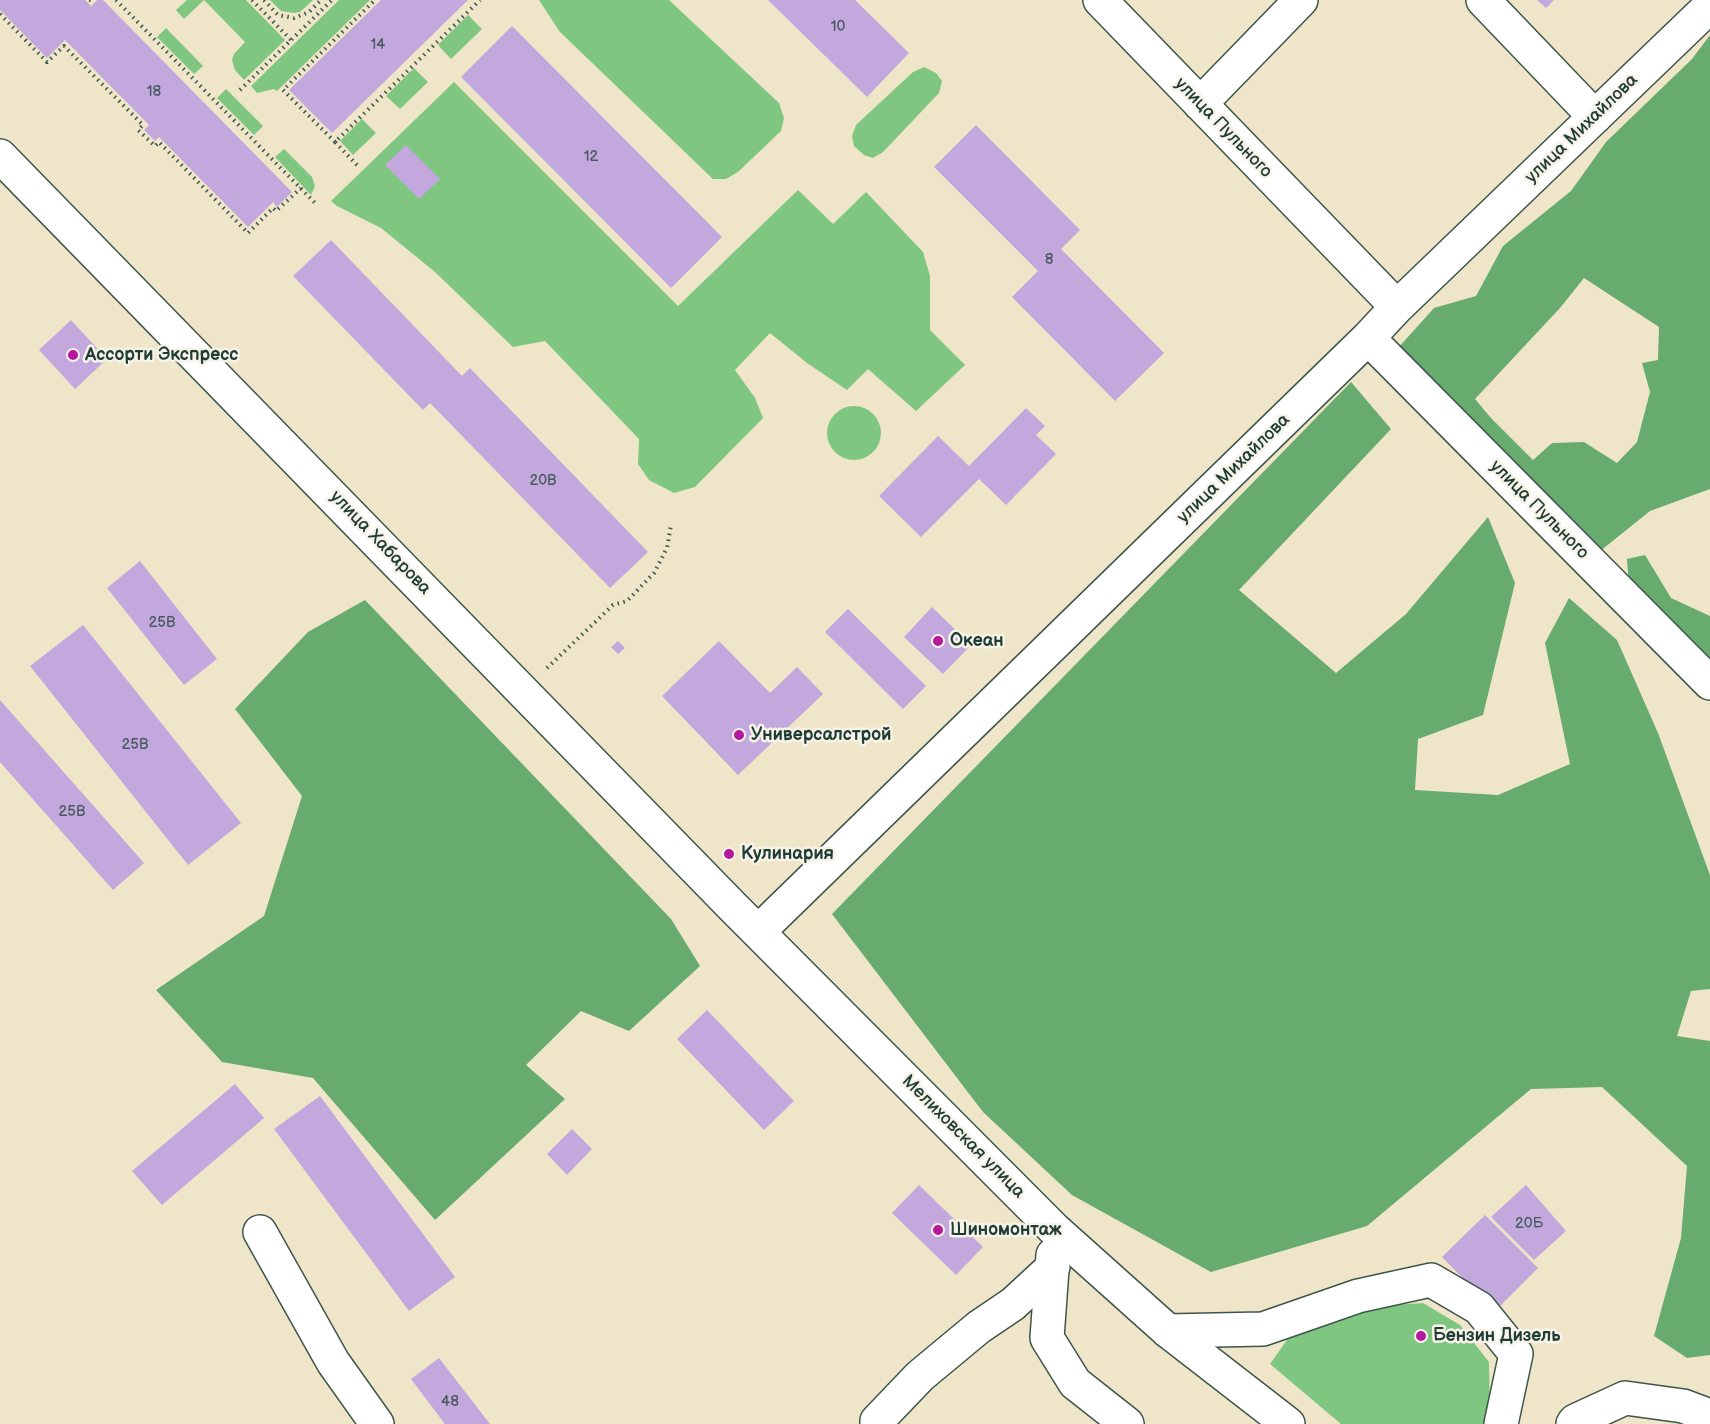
<!DOCTYPE html>
<html>
<head>
<meta charset="utf-8">
<style>
  body { margin:0 }
  canvas { display:block; background:#efe5c9 }
</style>
</head>
<body>
<canvas width="1710" height="1424"></canvas>
<script>
const ctx = document.querySelector('canvas').getContext('2d');
ctx.lineJoin = 'round';
function fill(path, color) { ctx.fillStyle = color; ctx.fill(path, 'evenodd'); }
const toPath = rows => new Path2D(rows.map(r => 'M' + r).join(''));
function strokePath(path, color, width, dash) { ctx.strokeStyle = color; ctx.lineWidth = width; ctx.lineCap = dash ? 'butt' : 'round'; ctx.setLineDash(dash || []); ctx.stroke(path); }
function label(font, color, halo, rows, align = 'center') {
  ctx.font = font + ' "Balsamiq Sans",sans-serif'; ctx.lineWidth = 5; ctx.setLineDash([]); ctx.textBaseline = 'middle'; ctx.strokeStyle = halo; ctx.fillStyle = color; for (const [text, x, y, turn = 0] of rows) {
    ctx.save(); ctx.translate(x, y); ctx.rotate((+turn || 0) * Math.PI / 180); ctx.textAlign = isNaN(turn) ? turn : align; if (halo) ctx.strokeText(text, 0, 0); ctx.fillText(text, 0, 0); ctx.restore();
  }
}
const green = toPath([
  [187,0,246,0,285,40,244,80,235,70,232,60,234,54,245,42,204,0,184,19,176,10],
  [270,0,313,0,300,12,294,13,281,11],
  [339,0,370,0,277,91,274,89,257,93,251,86],
  [539,0,669,0,779,103,784,118,781,131,738,172,726,179,713,179,560,32],
  [468,15,482,29,451,59,438,45],
  [166,28,203,66,194,74,157,37],
  [924,67,936,73,942,81,939,93,883,152,873,158,864,155,854,146,852,136,856,125,913,72],
  [414,68,428,82,400,109,386,96],
  [454,82,678,306,798,190,833,224,866,192,923,252,930,276,930,330,965,365,916,411,868,369,847,390,807,363,770,333,735,370,755,398,763,418,695,487,674,493,649,480,638,464,639,439,545,341,513,347,435,272,381,228,337,206,331,201],
  [226,89,263,126,254,135,217,98],
  [362,119,376,133,353,155,340,141],
  [284,149,312,177,315,186,311,195,275,157],
  '827 433a27 27 0 1 1 54 0a27 27 0 1 1-54 0Z',
  [1423,1303,1460,1325,1489,1362,1490,1412,1487,1424,1341,1424,1270,1364,1289,1337,1380,1306]
]);
const forest = toPath([
  [1710,35,1710,489,1650,511,1599,552,1398,348,1434,308,1476,296,1503,246,1571,191,1606,142,1692,59],
  [1584,278,1659,327,1658,360,1642,363,1650,392,1637,442,1617,463,1584,442,1552,443,1533,460,1491,418,1475,399,1560,308],
  [1351,382,1391,429,1239,590,1336,673,1406,614,1488,517,1515,583,1483,715,1418,739,1415,790,1498,795,1570,764,1545,643,1569,598,1617,640,1658,733,1710,875,1710,989,1691,991,1677,1036,1710,1041,1710,1355,1687,1358,1654,1336,1681,1238,1687,1166,1602,1087,1531,1089,1367,1226,1211,1272,1072,1195,983,1112,832,914],
  [1645,555,1671,598,1710,616,1710,668,1629,585,1627,559],
  [365,600,671,919,700,966,629,1031,581,1011,526,1065,565,1099,435,1220,313,1078,222,1062,156,990,264,916,302,796,235,709,308,632]
]);
const building = toPath([
  [0,0,85,0,91,6,97,0,103,0,292,192,277,207,273,202,248,227,159,137,155,141,144,130,149,125,65,40,47,58,0,10],
  [381,0,468,0,332,133,289,90],
  [768,0,855,0,909,53,867,97],
  [1537,0,1554,0,1546,8],
  [512,26,722,237,671,288,461,77],
  [976,125,1080,230,1061,249,1164,353,1115,401,1012,297,1038,271,934,167],
  [406,145,440,179,419,199,385,165],
  [331,240,462,376,470,368,648,552,610,588,430,403,423,410,293,276],
  [71,320,107,359,75,389,39,350],
  [1026,408,1045,426,1036,435,1056,454,1006,505,979,479,921,537,879,496,938,436,969,466],
  [140,561,217,659,184,685,107,588],
  [932,607,971,645,943,674,904,637],
  [848,609,926,686,903,709,825,632],
  [83,625,241,823,188,865,30,666],
  [618,641,625,648,618,654,611,647],
  [719,641,770,693,797,667,823,694,738,775,662,696],
  [0,700,144,863,113,890,0,762],
  [707,1010,794,1101,764,1130,677,1039],
  [235,1084,264,1118,162,1205,132,1171],
  [320,1096,455,1277,409,1311,274,1129],
  [572,1129,592,1149,567,1175,547,1154],
  [919,1185,983,1247,956,1275,892,1213],
  [1526,1185,1566,1231,1534,1260,1491,1217],
  [1485,1215,1538,1268,1495,1311,1442,1257],
  [439,1358,490,1424,445,1424,411,1379]
]);
const path = toPath([
  [89,0,91,0],
  [116,0,317,205],
  [252,0,291,40],
  [264,0,278,15,294,18,309,12,321,0],
  [0,14,47,62,64,46,143,125,138,130,155,146,159,142,248,233,273,208,276,211,301,188],
  [240,90,332,0],
  [335,142,283,90,375,0],
  [357,165,335,142,480,0],
  [547,668,613,605,627,601,654,573,667,548,671,525]
]);
const minor = toPath([
  [1100,0,1397,307],
  [1483,0,1595,117],
  [1200,104,1301,0],
  [1368,338,1710,683],
  [759,931,1368,338,1397,307,1710,6],
  [260,1232,333,1362,377,1424],
  [1053,1255,1047,1338,1075,1383,1127,1424],
  [1168,1331,1263,1329,1358,1296,1431,1280,1479,1308,1516,1354,1501,1424],
  [877,1424,877,1421,920,1376,979,1327,1013,1304,1053,1267],
  [1573,1424,1575,1421,1625,1398,1683,1406,1710,1416]
]);
const major = toPath([
  [0,156,733,907,1054,1229,1168,1331,1288,1424]
]);
const markers = [
  [73,355,6,"#b5179e"],
  [938,641,6,"#b5179e"],
  [739,735,6,"#b5179e"],
  [729,854,6,"#b5179e"],
  [938,1230,6,"#b5179e"],
  [1421,1336,6,"#b5179e"]
];
const numberNames = [
  ["10",838,27],
  ["14",378,45],
  ["18",154,92],
  ["12",591,157],
  ["8",1049,260],
  ["20В",543,481],
  ["25В",162,623],
  ["25В",135,745],
  ["25В",72,812],
  ["20Б",1529,1224],
  ["48",450,1402]
];
const streetNames = [
  ["улица Пульного",1223,128,46],
  ["улица Михайлова",1582,129,-44],
  ["улица Михайлова",1234,469,-44],
  ["улица Пульного",1539,510,45],
  ["улица Хабарова",380,543,46],
  ["Мелиховская улица",963,1137,45]
];
const poiNames = [
  ["Ассорти Экспресс",85,355],
  ["Океан",950,641],
  ["Универсалстрой",751,735],
  ["Кулинария",741,854],
  ["Шиномонтаж",950,1230],
  ["Бензин Дизель",1433,1336]
];
fill(green, '#7fc681');
fill(forest, '#67ab6f');
fill(building, '#c3a8de');
strokePath(minor, '#3e564a', 36);
strokePath(major, '#3e564a', 36);
strokePath(path, '#3e564a', 4, [1.5, 4.5]);
strokePath(minor, '#fff', 33);
strokePath(major, '#fff', 33);
for (const [x, y, r, color] of markers) { const dot = new Path2D(); dot.arc(x, y, r, 0, 2 * Math.PI); ctx.fillStyle = color; ctx.fill(dot); strokePath(dot, '#f7f3e8', 2); }
label('15px', '#48585e', null, numberNames);
label('18px', '#1f3d34', '#f7f3e8', streetNames);
label('bold 18px', '#1f3d34', '#f7f3e8', poiNames, 'left');
</script>
</body>
</html>
